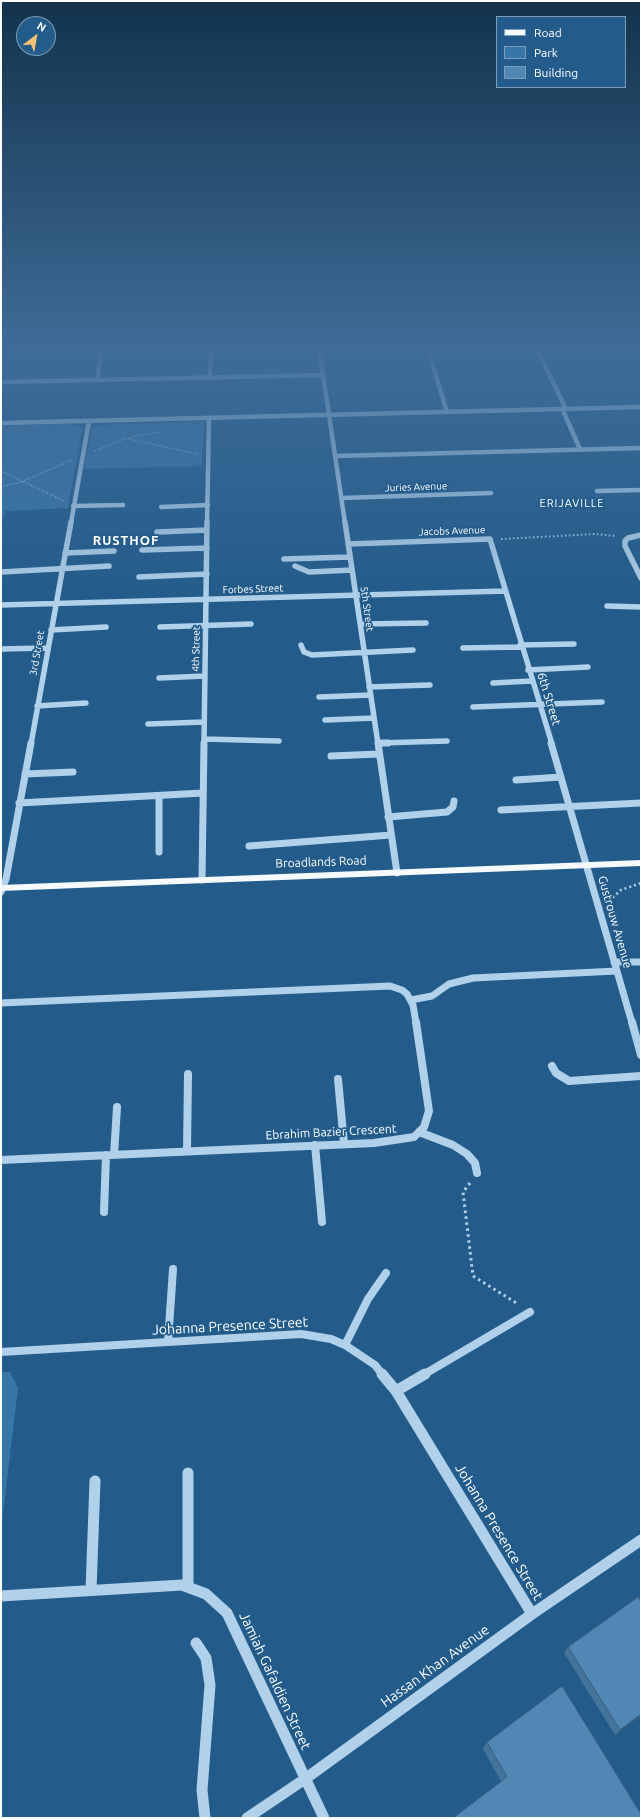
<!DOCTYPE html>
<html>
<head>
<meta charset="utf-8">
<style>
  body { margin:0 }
  #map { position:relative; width:642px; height:1819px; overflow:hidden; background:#235c8b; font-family:Ubuntu,sans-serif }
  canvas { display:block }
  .frame { position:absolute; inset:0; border:2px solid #fff; pointer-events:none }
  .legend { position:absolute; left:496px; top:16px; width:130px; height:72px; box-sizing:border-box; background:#235c8b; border:1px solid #7b9db9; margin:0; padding:5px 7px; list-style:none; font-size:12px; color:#fff }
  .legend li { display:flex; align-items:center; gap:8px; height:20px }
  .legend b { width:20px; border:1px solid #7b9db9 }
  .north { position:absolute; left:16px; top:16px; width:40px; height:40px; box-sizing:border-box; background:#235c8b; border:1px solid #7b9db9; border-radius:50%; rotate:31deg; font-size:11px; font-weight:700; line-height:16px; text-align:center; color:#fff }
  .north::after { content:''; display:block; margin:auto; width:14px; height:18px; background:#f5c174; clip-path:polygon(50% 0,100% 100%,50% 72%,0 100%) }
</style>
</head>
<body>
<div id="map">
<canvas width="642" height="1819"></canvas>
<div class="frame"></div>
<ul class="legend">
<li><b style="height:5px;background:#f5fafe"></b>Road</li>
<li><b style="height:11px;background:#3776a8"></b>Park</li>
<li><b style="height:11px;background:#5087b4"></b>Building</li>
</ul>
<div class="north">N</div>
</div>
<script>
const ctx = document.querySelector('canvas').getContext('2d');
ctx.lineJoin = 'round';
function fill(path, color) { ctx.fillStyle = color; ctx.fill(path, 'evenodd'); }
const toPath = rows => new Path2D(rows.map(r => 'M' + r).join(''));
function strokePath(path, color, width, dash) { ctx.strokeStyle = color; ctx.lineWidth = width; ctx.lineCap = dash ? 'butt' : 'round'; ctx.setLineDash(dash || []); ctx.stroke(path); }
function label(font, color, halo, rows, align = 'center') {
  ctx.font = font + ' Ubuntu,sans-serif'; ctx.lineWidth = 3.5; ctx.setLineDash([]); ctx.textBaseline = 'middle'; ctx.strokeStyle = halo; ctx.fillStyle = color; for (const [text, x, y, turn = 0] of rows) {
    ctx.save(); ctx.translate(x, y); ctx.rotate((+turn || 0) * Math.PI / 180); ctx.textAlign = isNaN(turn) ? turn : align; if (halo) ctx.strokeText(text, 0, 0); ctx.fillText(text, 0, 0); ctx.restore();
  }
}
const green = toPath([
  [198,421,204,423,202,466,84,469,92,428,98,425],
  [70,424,78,425,82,429,68,508,5,511,1,525,1,426],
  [1,1372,10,1372,18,1388,1,1531]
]);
const pathFar3 = toPath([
  [129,439,198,454],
  [95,451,126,438,159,432],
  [1,471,64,501],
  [1,487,21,482,72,460]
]);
const pathFar2 = toPath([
  [501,539,595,534,616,536]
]);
const pathFar1 = toPath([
  [609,901,621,890,641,883]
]);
const path = toPath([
  [470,1183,463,1192,473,1276,518,1304]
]);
const minorFar4 = toPath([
  [319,347,345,523],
  [427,347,447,412],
  [536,347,564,405,564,413,580,449],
  [210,377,211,347],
  [97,380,102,347],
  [1,382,322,375],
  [1,423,641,407],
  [335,456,641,448],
  [597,491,641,490],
  [342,498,491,493],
  [73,506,123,505],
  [161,507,208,505],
  [71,523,89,421],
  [207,523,209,418]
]);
const minorFar3 = toPath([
  [345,522,378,744],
  [157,532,207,530],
  [641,535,628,538,625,541,625,546,641,578],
  [348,544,490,539,552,744],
  [142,550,207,548],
  [65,553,114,551],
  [284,559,350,557],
  [295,566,309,572,352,570],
  [1,572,109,566],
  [139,577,207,574],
  [1,605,505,591],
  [607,606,641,607],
  [361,624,426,623],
  [160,627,251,624],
  [51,630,106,627],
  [301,645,304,652,312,655,413,650],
  [520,645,574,644],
  [463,648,521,647],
  [1,649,47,648],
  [528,670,588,667],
  [159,678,205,676],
  [493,683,531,681],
  [369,687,430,685],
  [319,697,371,695],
  [37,706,86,703],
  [473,707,602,702],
  [325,720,374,718],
  [148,724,204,722],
  [204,739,279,741],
  [378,743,447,741],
  [31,744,71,522],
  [204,744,207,522]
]);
const minorFar2 = toPath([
  [378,743,397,873],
  [378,743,388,743],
  [551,743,632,1023],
  [331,756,379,754],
  [25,774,73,772],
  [516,780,561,777],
  [159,796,159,852],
  [19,803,203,793],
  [501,810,641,803],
  [388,817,447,812,453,807,454,801],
  [249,846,391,835],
  [202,880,204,743],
  [1,892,6,879,31,743],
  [614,962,641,962],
  [411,1000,432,996,449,984,473,978,617,971],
  [1,1003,390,986,402,990,407,994,413,1005,416,1023]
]);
const minorFar1 = toPath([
  [632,1022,641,1055],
  [552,1066,556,1073,569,1081,641,1076],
  [338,1079,344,1144],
  [419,1132,453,1145,467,1154,475,1163,477,1173],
  [315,1145,322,1222],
  [187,1151,188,1074],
  [114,1155,117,1107],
  [1,1160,374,1143,414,1137,424,1127,429,1111,416,1022],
  [104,1212,106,1155],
  [168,1342,173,1269],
  [345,1345,368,1299,386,1273],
  [1,1352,301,1334,331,1339,345,1345,375,1365,383,1375],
  [423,1375,530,1312]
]);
const minor = toPath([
  [382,1374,396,1391,532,1614],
  [396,1391,425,1374],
  [188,1473,188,1586],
  [91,1590,95,1481],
  [1,1596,182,1585,206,1594,227,1613,324,1818],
  [196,1643,206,1658,210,1685,202,1790,205,1818],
  [247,1818,305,1779,532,1614,641,1540]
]);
const major = toPath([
  [641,860,641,866,1,891,1,885,641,860]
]);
const wall = toPath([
  [568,1647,641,1716,615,1735,564,1653],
  [487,1742,641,1814,501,1781,483,1749]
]);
const shadedWall = toPath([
  [641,1714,641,1716,615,1735,620,1730]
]);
const building = toPath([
  [638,1597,641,1601,641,1714,620,1730,568,1647,638,1597],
  [562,1686,641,1814,641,1818,453,1818,507,1777,487,1742,562,1686]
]);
const farStreetnames = [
  ["Juries Avenue",416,487,-2],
  ["Jacobs Avenue",452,531,-2],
  ["Forbes Street",253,589,-2],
  ["5th Street",367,609,82],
  ["4th Street",196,649,-89],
  ["3rd Street",37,653,-80]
];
const farNeighbourhoodnames = [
  ["ERIJAVILLE",572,503]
];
const streetNames = [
  ["6th Street",549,699,73],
  ["Broadlands Road",321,862,-2],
  ["Gustrouw Avenue",615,922,74],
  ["Ebrahim Bazier Crescent",331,1132,-3]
];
const farDistrictnames = [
  ["RUSTHOF",126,541]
];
const nearStreetnames = [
  ["Johanna Presence Street",230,1326,-3],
  ["Johanna Presence Street",499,1532,59],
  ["Hassan Khan Avenue",435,1666,-36],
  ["Jamiah Gafaldien Street",275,1681,65]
];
fill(green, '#3776a8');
strokePath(pathFar3, '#b1d1ea', 1.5, [1, 2]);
strokePath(pathFar2, '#b1d1ea', 2, [1.5, 2.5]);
strokePath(pathFar1, '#b1d1ea', 2.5, [2, 3]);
strokePath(path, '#b1d1ea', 3, [2.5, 3.5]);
strokePath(minorFar4, '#b1d1ea', 4.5);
strokePath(minorFar3, '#b1d1ea', 5.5);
strokePath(minorFar2, '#b1d1ea', 7);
strokePath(minorFar1, '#b1d1ea', 8);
strokePath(minor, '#b1d1ea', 11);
fill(major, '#f5fafe');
fill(wall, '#45749b');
fill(shadedWall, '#385e7e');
fill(building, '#5087b4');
strokePath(building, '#385e7e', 1);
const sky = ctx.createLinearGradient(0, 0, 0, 602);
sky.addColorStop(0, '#13334c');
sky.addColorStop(0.58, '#3f6c98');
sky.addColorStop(1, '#3f6c9800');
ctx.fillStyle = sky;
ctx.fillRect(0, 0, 642, 602);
label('10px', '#fff', '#235c8b', farStreetnames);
ctx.letterSpacing = '1px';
label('11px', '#fff', '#235c8b', farNeighbourhoodnames);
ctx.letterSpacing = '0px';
label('12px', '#fff', '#235c8b', streetNames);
ctx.letterSpacing = '1px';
label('bold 13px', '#fff', '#235c8b', farDistrictnames);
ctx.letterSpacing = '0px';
label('14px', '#fff', '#235c8b', nearStreetnames);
</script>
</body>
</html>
